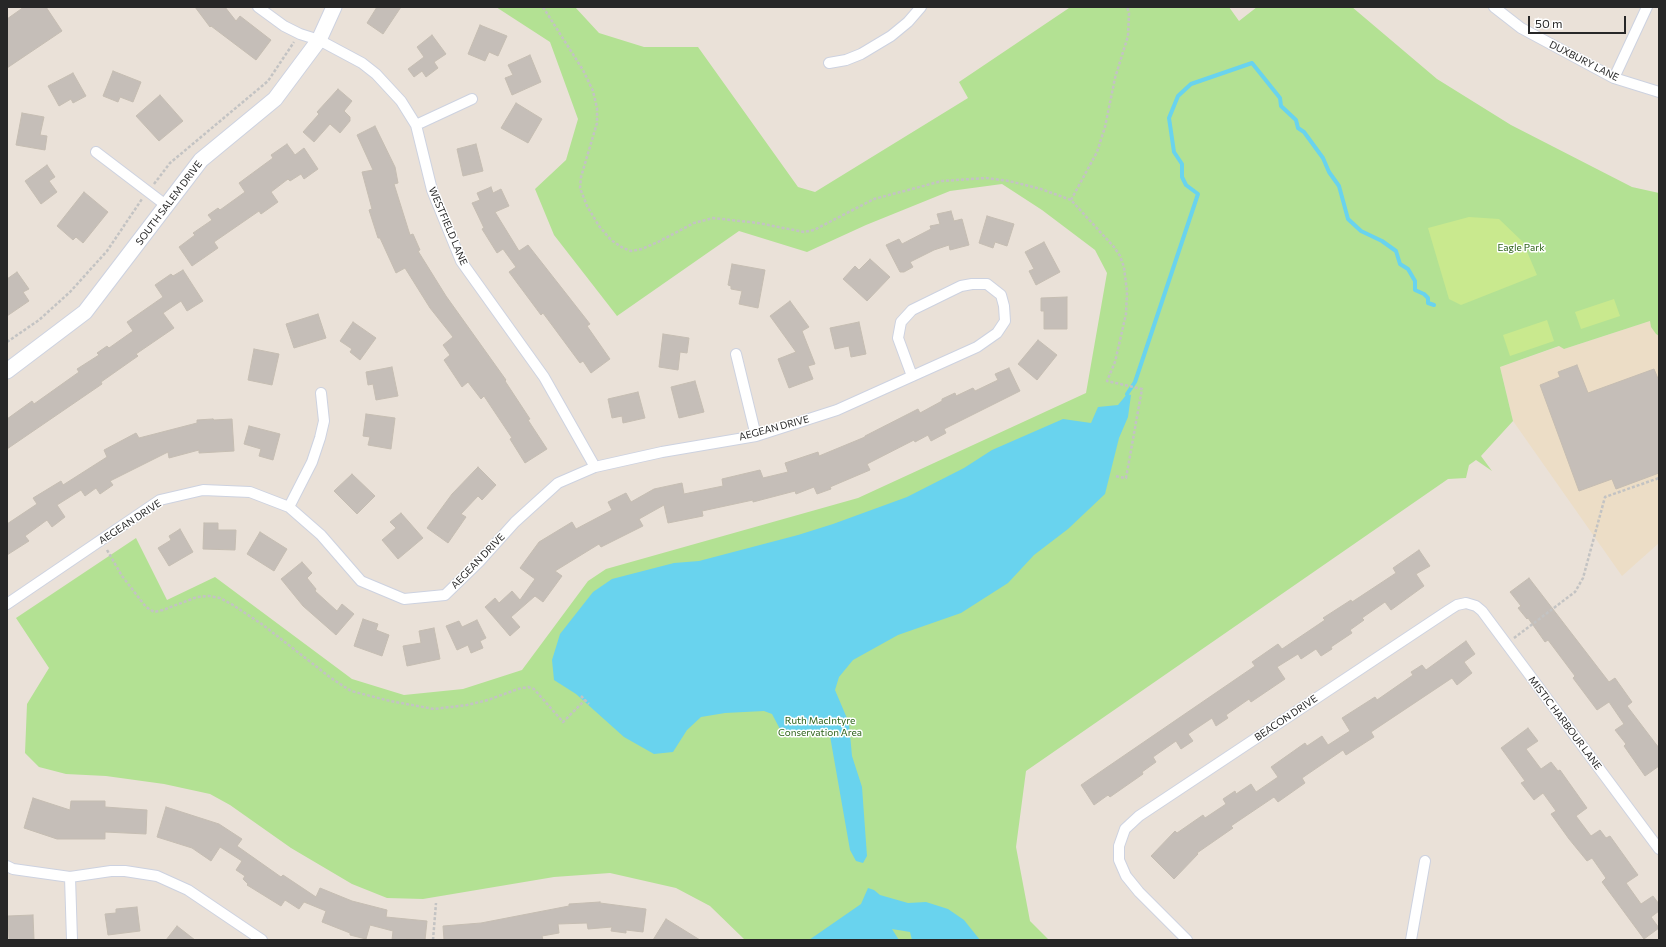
<!DOCTYPE html>
<html>
<head>
<meta charset="utf-8">
<style>
  body { margin:0 }
  #map { position:relative; width:1666px; height:947px; overflow:hidden; background:#eae1d8; font-family:Commissioner,sans-serif }
  canvas { display:block }
  .frame { position:absolute; inset:0; border:8px solid #272727; pointer-events:none }
  .scale { position:absolute; left:1528px; top:16px; width:98px; height:18px; box-sizing:border-box; border:2px solid #272727; border-top:0; padding-left:5px; font-size:12px; line-height:14px; white-space:nowrap; color:#272727; -webkit-text-stroke:3px #fff; paint-order:stroke }
</style>
</head>
<body>
<div id="map">
<canvas width="1666" height="947"></canvas>
<div class="frame"></div>
<div class="scale">50 m</div>
</div>
<script>
const ctx = document.querySelector('canvas').getContext('2d');
ctx.lineJoin = 'round';
function fill(path, color) { ctx.fillStyle = color; ctx.fill(path, 'evenodd'); }
const toPath = rows => new Path2D(rows.map(r => 'M' + r).join(''));
function strokePath(path, color, width, dash) { ctx.strokeStyle = color; ctx.lineWidth = width; ctx.lineCap = dash ? 'butt' : 'round'; ctx.setLineDash(dash || []); ctx.stroke(path); }
function label(font, color, halo, rows, align = 'center') {
  ctx.font = font + ' Commissioner,sans-serif'; ctx.lineWidth = 3; ctx.setLineDash([]); ctx.textBaseline = 'middle'; ctx.strokeStyle = halo; ctx.fillStyle = color; for (const [text, x, y, turn = 0] of rows) {
    ctx.save(); ctx.translate(x, y); ctx.rotate((+turn || 0) * Math.PI / 180); ctx.textAlign = isNaN(turn) ? turn : align; if (halo) ctx.strokeText(text, 0, 0); ctx.fillText(text, 0, 0); ctx.restore();
  }
}
const education = toPath([
  [1650,321,1656,334,1659,336,1659,543,1622,576,1513,421,1500,367,1560,346,1564,349]
]);
const green = toPath([
  [496,7,575,7,599,33,644,47,698,47,798,187,815,192,968,98,959,82,1069,8,1229,7,1239,21,1257,7,1352,7,1437,79,1511,125,1632,187,1659,193,1659,336,1656,334,1651,327,1650,321,1564,349,1559,346,1500,367,1513,421,1481,456,1492,471,1476,460,1469,465,1466,478,1448,479,1026,771,1016,847,1030,921,1049,940,745,940,710,906,676,888,610,873,554,877,423,899,387,898,352,884,291,848,230,805,210,794,164,784,106,776,66,774,39,767,25,753,27,704,49,668,16,618,136,538,167,600,215,577,352,679,404,695,463,689,522,670,588,581,606,569,858,498,1086,393,1107,273,1095,250,1042,210,1002,184,950,191,866,225,807,252,739,231,617,316,554,235,535,189,566,160,578,119,550,42]
]);
const pitch = toPath([
  [1469,217,1499,219,1523,242,1537,275,1461,305,1449,299,1428,228],
  [1614,299,1620,316,1581,329,1575,312],
  [1547,320,1554,341,1510,356,1503,335]
]);
const water = toPath([
  [1127,394,1131,395,1128,417,1119,438,1105,494,1068,529,1034,555,1008,583,961,613,898,635,853,660,839,677,835,690,849,723,852,756,862,787,867,856,863,863,856,861,850,850,830,736,826,731,799,735,781,731,772,714,764,711,725,713,701,717,687,730,673,752,654,754,624,737,576,694,554,680,552,660,560,634,593,592,612,579,674,563,699,561,798,535,833,524,907,497,964,468,992,450,1063,419,1091,423,1098,407,1118,405],
  [868,888,874,890,880,895,908,903,926,902,948,909,964,920,980,940,912,940,910,932,892,929,899,940,809,940,861,904]
]);
const stream = toPath([
  [1127,394,1135,382,1198,194,1186,185,1182,177,1182,164,1174,152,1169,118,1178,96,1191,84,1252,63,1280,98,1281,106,1296,120,1298,128,1304,132,1323,158,1329,172,1339,186,1348,219,1361,231,1382,241,1396,251,1400,264,1408,269,1415,281,1415,290,1424,294,1428,298,1428,303,1434,305]
]);
const building = toPath([
  [24,7,46,7,62,31,7,68,7,19,24,7],
  [195,7,225,7,236,21,240,16,271,40,256,60,211,26,210,27,195,7],
  [377,7,401,7,383,34,367,23,377,7],
  [480,25,507,36,498,56,489,52,485,61,468,54,480,25],
  [432,35,446,54,434,62,438,68,426,77,422,71,414,77,408,69,424,57,417,47,432,35],
  [530,55,541,82,512,95,505,78,513,75,508,65,530,55],
  [113,71,141,82,133,102,120,97,118,102,103,96,113,71],
  [73,73,86,96,73,103,71,99,59,106,48,86,73,73],
  [338,89,352,101,344,111,350,117,350,121,340,133,330,124,314,142,303,132,319,114,317,112,338,89],
  [160,95,183,121,159,141,136,116,160,95],
  [516,103,542,119,528,143,501,128,516,103],
  [22,113,44,117,40,135,47,136,45,150,16,145,22,113],
  [375,126,395,167,398,183,394,184,410,235,413,234,420,250,418,251,446,296,506,380,505,381,530,419,528,420,547,449,525,463,510,439,512,438,484,396,481,399,468,382,462,387,444,360,450,355,443,345,453,337,430,308,405,268,396,273,380,238,378,238,369,210,372,209,362,172,373,170,357,135,375,126],
  [287,144,295,155,304,148,318,169,304,179,301,174,290,181,288,179,271,192,278,202,261,214,259,211,214,242,218,248,192,266,179,247,195,235,193,233,212,220,208,215,218,208,220,210,245,192,239,183,273,158,271,155,287,144],
  [476,144,483,171,463,176,457,149,476,144],
  [47,165,55,177,49,181,57,192,41,204,25,181,47,165],
  [491,187,493,193,501,189,509,206,495,212,519,251,528,245,590,324,587,326,610,359,591,373,583,361,580,363,543,313,541,315,509,272,516,267,503,249,497,253,482,229,484,228,472,203,480,200,477,193,491,187],
  [84,192,108,212,83,243,76,237,73,240,57,226,84,192],
  [951,211,954,221,962,219,969,245,950,250,949,245,934,250,910,262,913,267,904,272,900,272,886,245,899,239,902,244,931,229,930,226,940,224,937,214,951,211],
  [987,216,1014,224,1007,246,995,242,993,248,979,243,987,216],
  [1044,242,1060,272,1036,285,1029,271,1034,269,1025,252,1044,242],
  [870,259,890,277,867,301,843,279,855,266,859,270,870,259],
  [732,264,765,270,758,308,739,304,742,291,731,289,731,286,728,285,732,264],
  [183,270,203,301,187,311,181,301,163,313,174,328,136,354,138,356,101,382,102,384,7,449,7,419,32,401,34,404,79,372,77,369,99,355,97,353,107,346,109,348,133,331,127,322,163,297,155,285,171,274,173,276,183,270],
  [17,272,29,289,23,292,29,301,7,316,7,279,17,272],
  [1067,297,1067,329,1044,329,1044,311,1041,311,1041,298,1067,297],
  [790,301,809,327,802,331,815,364,808,366,813,379,789,388,778,359,796,352,770,316,790,301],
  [318,314,326,338,294,348,286,324,318,314],
  [353,322,376,338,360,360,350,352,352,349,340,341,353,322],
  [859,322,866,354,851,357,849,346,835,349,830,328,859,322],
  [663,334,689,338,687,353,680,352,678,370,659,367,663,334],
  [1038,340,1057,355,1037,380,1018,364,1038,340],
  [254,349,279,354,272,385,248,380,254,349],
  [1577,365,1588,393,1654,369,1659,381,1659,473,1616,489,1612,479,1579,491,1540,385,1560,377,1558,372,1577,365],
  [392,367,398,396,376,400,373,384,368,385,366,372,392,367],
  [1009,368,1020,391,944,429,946,433,931,441,928,435,915,442,914,440,867,464,870,470,830,487,831,489,817,494,814,487,796,494,795,491,753,502,753,500,702,511,703,516,668,523,664,505,639,519,643,526,601,547,599,544,555,571,562,576,543,602,535,596,511,617,520,627,510,636,485,607,495,598,499,603,512,591,520,600,535,579,520,568,539,542,572,522,576,529,612,510,608,502,626,493,631,502,654,489,682,483,684,494,723,486,722,479,760,470,763,478,788,472,785,463,818,452,819,456,865,437,865,436,918,409,920,413,942,401,942,399,955,393,956,396,973,388,975,391,998,380,995,374,1009,368],
  [695,381,704,412,679,418,671,387,695,381],
  [638,392,645,418,623,423,622,416,612,418,608,399,638,392],
  [366,414,395,418,391,449,368,445,370,437,363,436,366,414],
  [213,419,214,420,232,419,234,451,199,453,199,450,169,458,168,452,110,481,113,485,100,494,96,488,85,496,81,490,57,505,65,517,52,527,47,520,25,536,29,541,7,555,7,524,37,504,33,498,61,481,63,485,107,457,104,450,136,433,139,438,197,423,197,420,213,419],
  [249,426,280,434,273,460,259,456,261,449,244,444,249,426],
  [478,467,496,485,482,500,478,496,461,514,466,517,448,543,427,528,452,494,478,467],
  [352,474,375,496,357,514,334,491,352,474],
  [401,513,423,538,398,559,382,540,396,528,390,522,401,513],
  [204,523,218,523,218,530,236,530,235,550,203,549,204,523],
  [180,529,193,552,169,566,158,548,171,540,169,536,180,529],
  [260,532,287,549,274,571,247,554,260,532],
  [1419,550,1430,566,1416,574,1424,586,1391,610,1385,602,1362,618,1364,620,1350,630,1352,633,1331,647,1332,649,1321,656,1316,649,1301,659,1298,654,1277,667,1285,679,1251,702,1249,699,1226,715,1228,718,1216,726,1212,718,1188,734,1193,741,1181,749,1176,741,1153,757,1156,762,1142,772,1143,774,1110,797,1108,795,1094,805,1081,785,1255,666,1252,662,1278,644,1282,649,1325,620,1323,618,1351,600,1352,602,1396,573,1393,568,1419,550],
  [302,562,312,573,307,578,316,589,315,591,337,611,342,604,354,614,336,635,303,606,281,579,302,562],
  [1529,578,1609,682,1615,678,1632,702,1627,706,1659,748,1659,766,1645,776,1624,746,1626,744,1615,730,1624,724,1609,702,1597,710,1573,678,1575,676,1548,640,1545,642,1528,618,1527,619,1518,608,1521,606,1510,592,1529,578],
  [363,619,378,624,376,630,389,635,382,656,354,646,363,619],
  [477,620,486,638,480,641,483,648,471,653,468,645,457,650,446,626,459,621,462,627,477,620],
  [434,628,440,659,407,666,403,646,421,643,419,631,434,628],
  [1466,641,1475,654,1464,662,1472,673,1457,685,1452,678,1371,732,1374,737,1346,755,1343,750,1302,778,1305,783,1278,802,1274,797,1231,826,1233,828,1197,853,1198,854,1174,879,1151,856,1175,831,1177,833,1203,815,1205,818,1226,804,1223,799,1235,791,1236,794,1251,784,1256,792,1278,777,1271,767,1305,743,1307,746,1322,736,1328,745,1350,731,1342,718,1375,697,1377,700,1413,675,1411,672,1422,665,1426,670,1466,641],
  [1528,728,1538,741,1526,749,1541,769,1551,762,1558,771,1560,770,1587,808,1576,816,1591,836,1600,830,1606,838,1610,836,1638,875,1626,883,1641,904,1653,896,1659,904,1659,911,1651,917,1659,928,1644,939,1602,882,1606,878,1592,858,1587,861,1569,839,1551,814,1556,811,1543,793,1534,800,1521,783,1525,781,1501,748,1528,728],
  [33,798,70,810,71,801,105,801,105,807,147,810,146,834,105,832,105,839,57,839,24,828,33,798],
  [166,807,219,824,242,839,237,846,281,877,283,875,316,897,320,888,352,901,387,910,386,917,427,921,425,940,406,939,406,940,392,940,393,931,370,925,366,939,350,935,350,933,322,922,326,911,304,902,299,909,285,900,281,906,247,885,248,884,243,879,245,876,236,870,242,861,220,847,211,861,192,848,157,837,166,807],
  [600,902,600,903,646,909,643,932,626,930,626,933,611,931,612,927,588,929,587,923,558,924,559,933,542,936,543,940,444,940,443,926,481,923,569,906,569,904,600,902],
  [137,907,140,931,108,935,105,914,116,913,116,909,137,907],
  [33,915,34,940,9,940,8,916,33,915],
  [666,919,700,940,653,940,666,919],
  [177,926,195,940,166,940,177,926]
]);
const path = toPath([
  [543,7,583,70,593,91,597,108,597,123,581,177,580,188,587,206,599,226,611,240,623,248,631,251,642,249,658,242,694,223,713,218,758,223,804,232,814,230,874,199,942,181,986,178,1009,181,1041,189,1071,200,1114,247,1120,256,1124,267,1127,292,1126,314,1115,362,1107,381,1142,389,1126,478,1114,476],
  [154,184,170,163,268,81,294,42],
  [1071,200,1097,152,1105,127,1115,78,1128,36,1129,13,1127,7],
  [7,342,39,320,70,292,107,251,142,199],
  [107,550,122,576,146,607,154,612,163,610,197,597,209,596,220,598,233,605,263,625,331,678,351,691,390,701,434,709,467,705,488,700,518,689,528,687,534,689,563,722,585,700],
  [1514,638,1575,592,1583,578,1605,497,1659,478],
  [581,696,589,704],
  [433,940,436,903]
]);
const street = toPath([
  [258,7,284,26,300,34,319,40,362,63,376,74,401,101,416,125,432,190,461,261,544,377,595,467],
  [1494,7,1521,28,1614,78,1659,92],
  [829,63,846,60,861,54,891,36,908,22,921,7],
  [1614,78,1647,7],
  [416,125,472,99],
  [96,152,167,206],
  [736,354,756,436],
  [289,507,312,462,320,438,324,421,321,393],
  [7,604,160,500,203,490,250,492,289,507,321,535,361,581,404,599,445,595,479,562,515,522,558,483,595,467,662,452,756,436,837,410,977,347,997,333,1005,321,1004,306,1001,295,987,284,972,284,961,286,912,310,901,322,898,338,912,376],
  [7,866,13,869,70,877,111,871,125,871,157,876,188,890,262,940],
  [70,877,72,940],
  [1187,940,1139,892,1126,876,1119,860,1119,846,1125,829,1139,816,1449,610,1457,605,1466,603,1476,606,1482,611,1659,849],
  [1411,940,1425,861]
]);
const secondary = toPath([
  [7,371,85,312,201,160,275,99,319,40,334,7]
]);
const streetNames = [
  ["DUXBURY LANE",1584,61,27],
  ["SOUTH SALEM DRIVE",169,203,-53],
  ["WESTFIELD LANE",448,226,67],
  ["AEGEAN DRIVE",774,428,-15],
  ["AEGEAN DRIVE",130,522,-33],
  ["AEGEAN DRIVE",478,561,-46],
  ["BEACON DRIVE",1286,718,-34],
  ["MISTIC HARBOUR LANE",1565,723,53]
];
const parkNames = [
  ["Eagle Park",1521,248],
  ["Ruth MacIntyre",820,721],
  ["Conservation Area",820,733]
];
fill(education, '#ecddc6');
fill(green, '#b3e193');
fill(pitch, '#c9e98e');
fill(water, '#69d3ee');
strokePath(stream, '#69d3ee', 4);
fill(building, '#c5beb8');
strokePath(building, '#c5bdb2', 1);
strokePath(street, '#cdd2e0', 12);
strokePath(secondary, '#cdd2e0', 17);
strokePath(path, '#c3c3c3', 2.5, [3, 2]);
strokePath(street, '#fff', 10);
strokePath(secondary, '#fff', 15);
label('10px', '#272727', '#fff', streetNames);
label('10px', '#2d6219', '#fff', parkNames);
</script>
</body>
</html>
